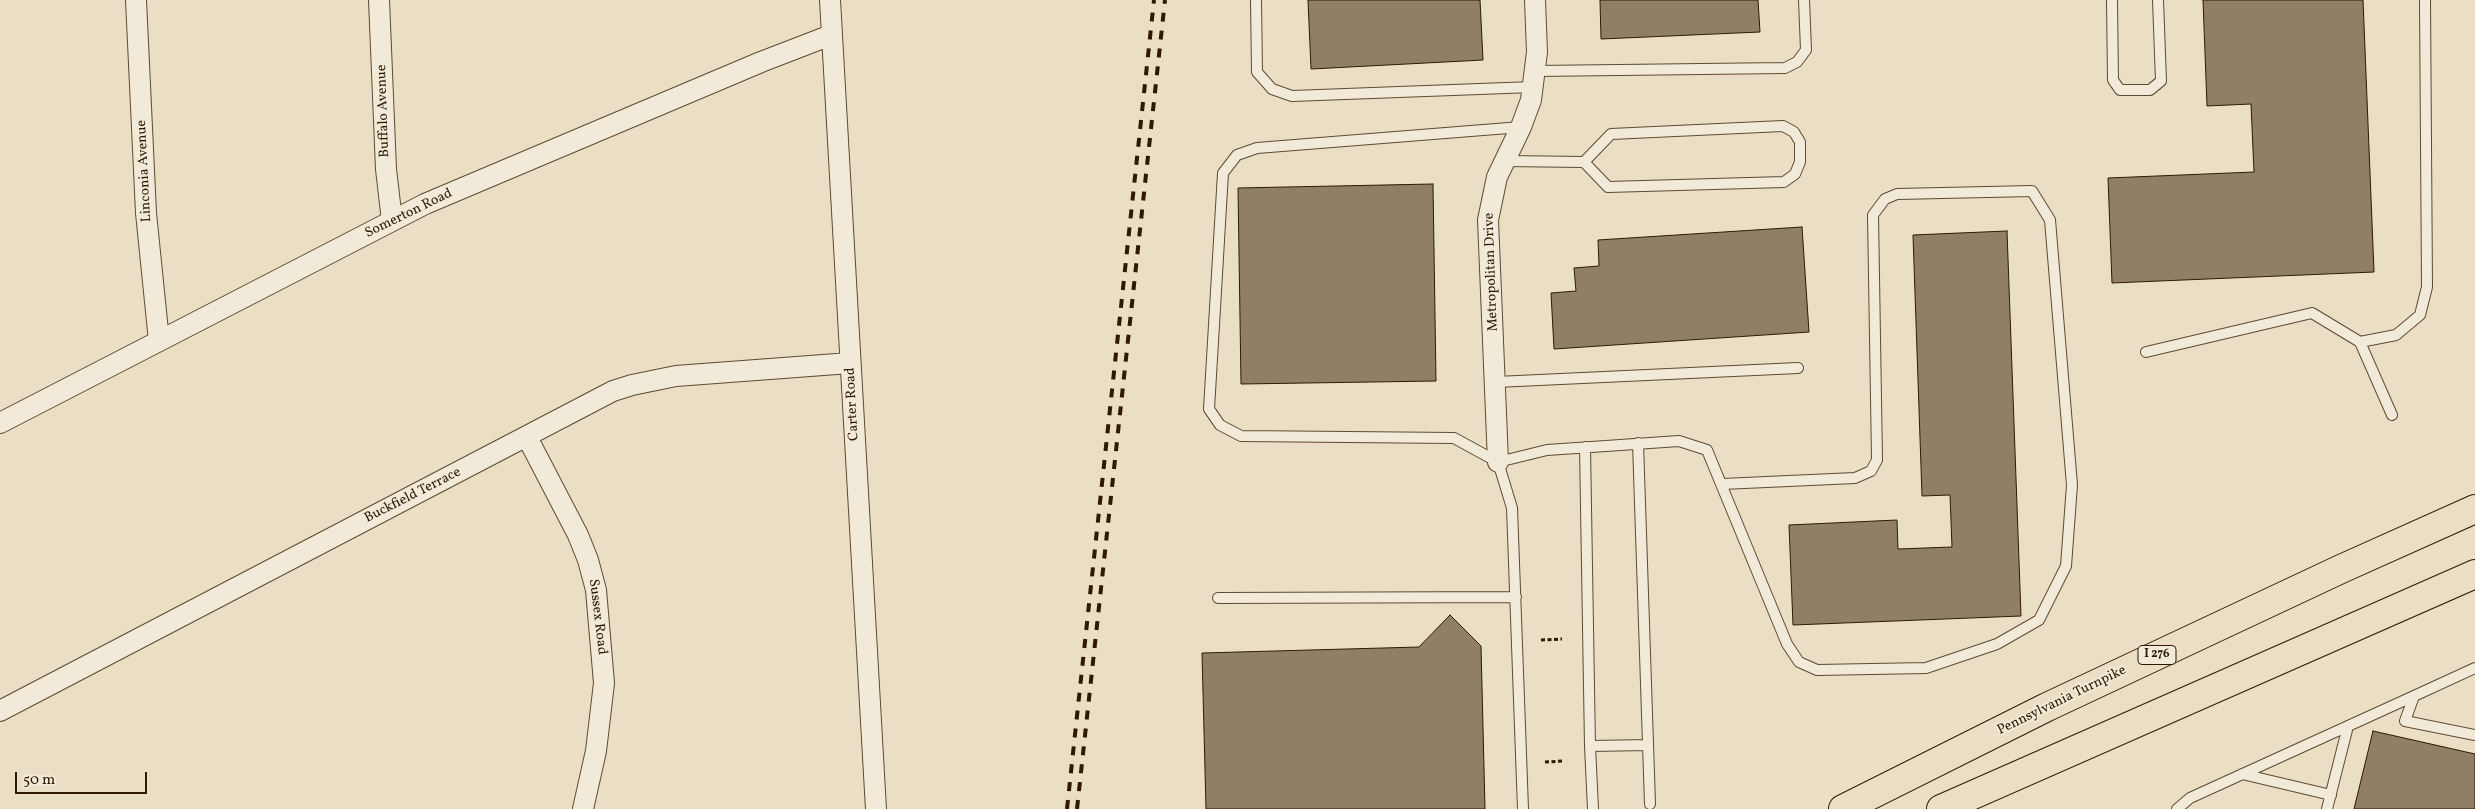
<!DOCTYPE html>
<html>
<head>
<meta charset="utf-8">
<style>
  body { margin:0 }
  #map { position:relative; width:2475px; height:809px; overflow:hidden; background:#eadec4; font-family:Vollkorn,serif }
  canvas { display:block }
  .scale { position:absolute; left:15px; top:772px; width:132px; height:22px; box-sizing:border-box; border:2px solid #2f1900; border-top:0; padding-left:6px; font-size:15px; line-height:18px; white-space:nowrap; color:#2f1900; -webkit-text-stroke:4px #f1ead9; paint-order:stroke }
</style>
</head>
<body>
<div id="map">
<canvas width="2475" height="809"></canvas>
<div class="scale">50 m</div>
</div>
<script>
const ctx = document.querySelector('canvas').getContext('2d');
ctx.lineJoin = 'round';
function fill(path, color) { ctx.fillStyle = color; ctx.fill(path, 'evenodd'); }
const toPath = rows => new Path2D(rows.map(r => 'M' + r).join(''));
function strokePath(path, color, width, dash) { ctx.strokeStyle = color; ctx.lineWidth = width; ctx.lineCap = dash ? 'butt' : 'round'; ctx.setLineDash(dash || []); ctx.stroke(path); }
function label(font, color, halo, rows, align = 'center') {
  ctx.font = font + ' Vollkorn,serif'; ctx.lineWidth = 4; ctx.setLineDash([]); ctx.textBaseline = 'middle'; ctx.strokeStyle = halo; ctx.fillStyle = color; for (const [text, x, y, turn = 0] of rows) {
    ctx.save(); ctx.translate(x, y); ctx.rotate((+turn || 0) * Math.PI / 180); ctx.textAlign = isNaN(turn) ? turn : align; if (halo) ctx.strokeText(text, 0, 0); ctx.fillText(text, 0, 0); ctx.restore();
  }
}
const building = toPath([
  [1308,0,1480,0,1483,60,1311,69,1308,0],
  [1600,0,1758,0,1760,32,1601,39,1600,0],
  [2203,0,2363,0,2374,272,2112,283,2108,178,2254,172,2251,104,2207,106,2203,0],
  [1433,184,1436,381,1241,384,1238,188,1433,184],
  [1802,227,1809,332,1554,349,1551,293,1576,291,1574,268,1599,266,1598,240,1802,227],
  [2007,231,2021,616,1793,625,1789,525,1897,520,1898,549,1952,547,1950,495,1922,496,1913,235,2007,231],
  [1450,615,1481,646,1485,809,1206,809,1202,653,1419,647,1450,615],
  [2373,731,2475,754,2475,809,2354,809,2373,731]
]);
const path = toPath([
  [1541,640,1562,639],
  [1545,762,1564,761]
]);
const lane = toPath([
  [1256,0,1257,72,1272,89,1292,96,1533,87],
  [2112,0,2113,80,2120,90,2150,90,2161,81,2158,0],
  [1536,71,1785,68,1797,62,1806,50,1804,0],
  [1521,127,1257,148,1237,155,1223,173,1209,409,1220,425,1241,436,1454,438,1498,462,1547,450,1679,441,1707,450,1787,644,1799,662,1817,670,1926,668,1997,644,2039,620,2066,566,2072,485,2050,220,2032,191,1897,194,1885,199,1873,215,1877,460,1871,471,1855,478,1722,484],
  [1505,161,1584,162,1608,187,1784,182,1795,174,1800,162,1800,142,1794,132,1783,126,1611,134,1584,162],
  [2146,352,2312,313,2360,342],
  [1496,382,1798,368],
  [2392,415,2360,342,2396,335,2420,315,2427,287,2425,0],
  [1638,443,1650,804],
  [1585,447,1590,746,1648,745],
  [1498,462,1512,508,1523,809],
  [1218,598,1516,597],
  [2475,668,2414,696,2405,721,2475,735],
  [1590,746,1593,809],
  [2242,774,2331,795],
  [2177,809,2190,798,2414,696],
  [2327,809,2348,726]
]);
const street = toPath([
  [136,0,146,213,159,341],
  [379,0,386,169,392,221],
  [830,0,876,809],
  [0,423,425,204,761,62,831,35],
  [527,437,578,535,588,560,596,590,604,683,596,751,583,809],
  [1498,462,1488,220,1497,177,1521,127,1531,100,1537,52,1535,0],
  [0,711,613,391,632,385,676,376,850,363]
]);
const highway = toPath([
  [1843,809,2047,707,2341,569,2475,509],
  [1941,809,2475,574]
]);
const rail = toPath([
  [1067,809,1154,0],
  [1077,809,1165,0]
]);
const shields = [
  [2157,655,38]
];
const shieldNames = [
  ["I 276",2157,655]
];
const streetNames = [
  ["Buffalo Avenue",384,111,-92],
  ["Linconia Avenue",145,171,-93],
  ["Somerton Road",409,214,-26],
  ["Metropolitan Drive",1492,272,-92],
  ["Carter Road",853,404,-93],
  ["Buckfield Terrace",413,496,-27],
  ["Sussex Road",597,617,83],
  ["Pennsylvania Turnpike",2062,701,-26]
];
fill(building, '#907f66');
strokePath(building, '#2f1900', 1);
strokePath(lane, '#5e4a31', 12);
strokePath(street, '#5e4a31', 22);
strokePath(highway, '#2f1900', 30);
strokePath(path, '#2f1900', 3, [4, 2.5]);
strokePath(lane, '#f1ead9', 10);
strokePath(street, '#f1ead9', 20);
strokePath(highway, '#eadec4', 28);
strokePath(rail, '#2f1900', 4, [9, 9]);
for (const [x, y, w] of shields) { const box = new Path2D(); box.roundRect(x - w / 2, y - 9.5, w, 19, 4); ctx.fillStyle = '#f1ead9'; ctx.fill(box); strokePath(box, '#2f1900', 1); }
label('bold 12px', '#2f1900', null, shieldNames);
label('14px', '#2f1900', '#f1ead9', streetNames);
</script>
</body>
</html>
